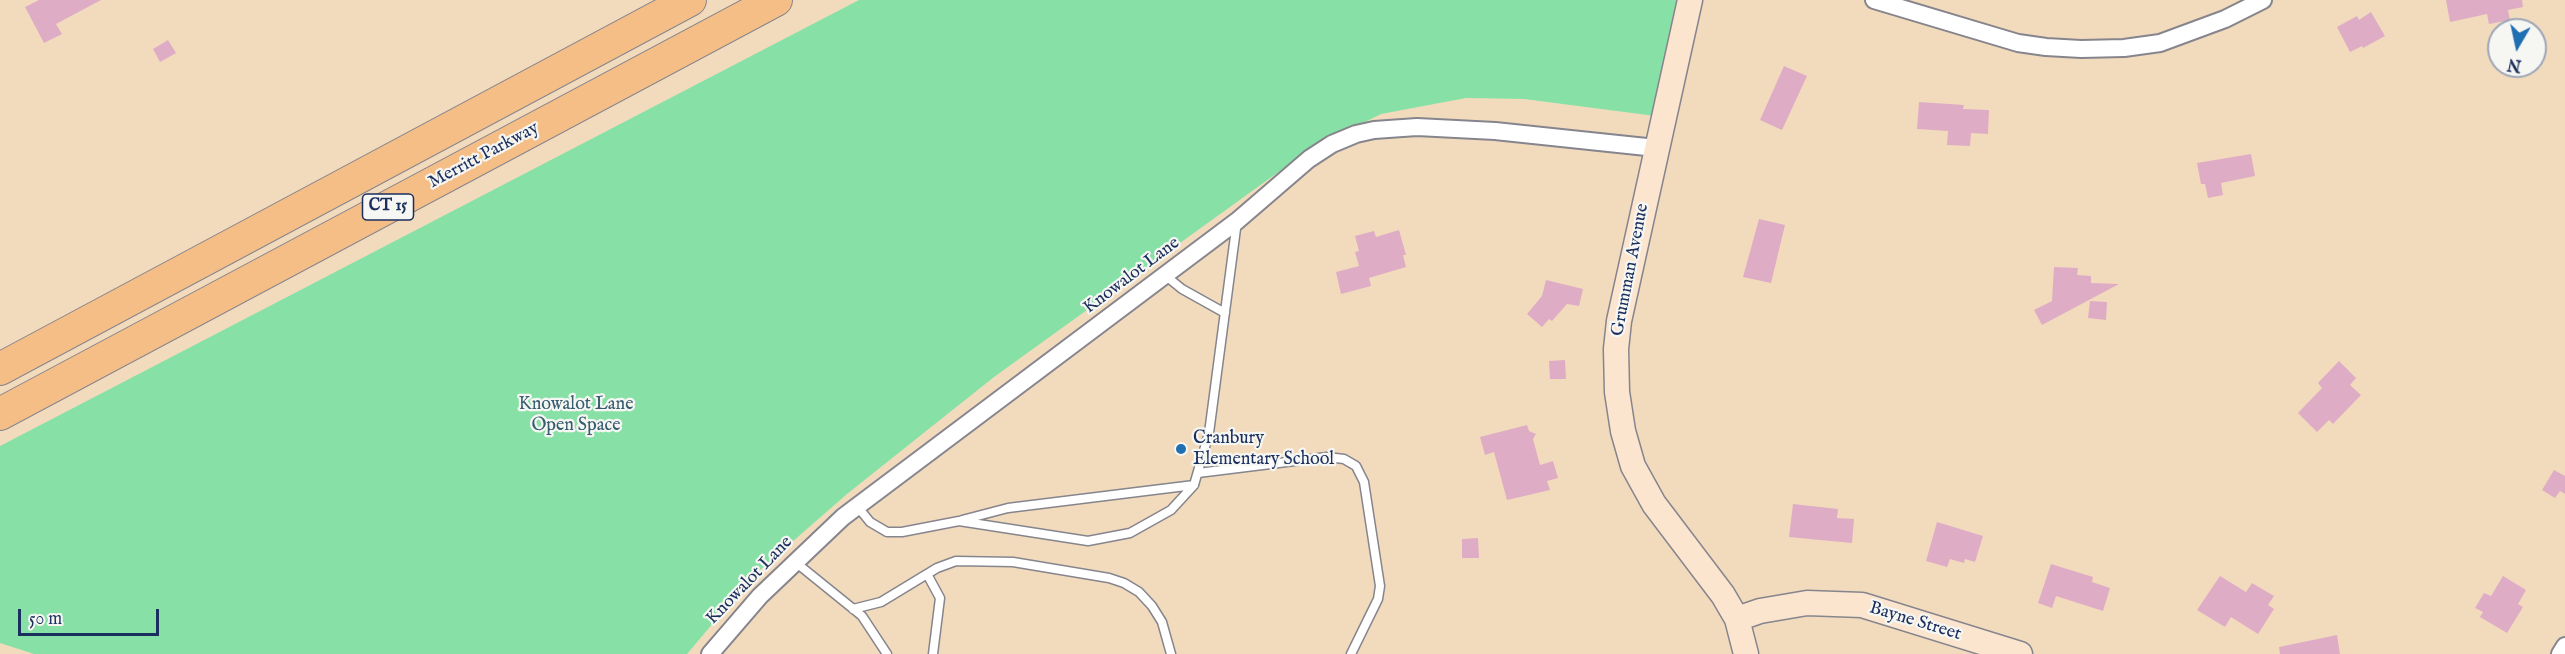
<!DOCTYPE html>
<html>
<head>
<meta charset="utf-8">
<style>
  body { margin:0 }
  #map { position:relative; width:2565px; height:654px; overflow:hidden; background:#f2dbbc; font-family:"IM FELL English",serif }
  canvas { display:block }
  .north { position:absolute; left:2487px; top:18px; width:60px; height:60px; box-sizing:border-box; background:#f6f6f2; border:2px solid #9ea6b7; border-radius:50%; rotate:189deg; font-size:16px; font-weight:700; line-height:24px; text-align:center; color:#1b2f5e }
  .north::after { content:''; display:block; margin:auto; width:21px; height:27px; background:#1f6fb2; clip-path:polygon(50% 0,100% 100%,50% 72%,0 100%) }
  .scale { position:absolute; left:18px; top:609px; width:141px; height:27px; box-sizing:border-box; border:3px solid #1b2f5e; border-top:0; padding-left:8px; font-size:18px; line-height:21px; white-space:nowrap; color:#1b2f5e; -webkit-text-stroke:4px #f6f6f2; paint-order:stroke }
</style>
</head>
<body>
<div id="map">
<canvas width="2565" height="654"></canvas>
<div class="north">N</div>
<div class="scale">50 m</div>
</div>
<script>
const ctx = document.querySelector('canvas').getContext('2d');
ctx.lineJoin = 'round';
function fill(path, color) { ctx.fillStyle = color; ctx.fill(path, 'evenodd'); }
const toPath = rows => new Path2D(rows.map(r => 'M' + r).join(''));
function strokePath(path, color, width, dash) { ctx.strokeStyle = color; ctx.lineWidth = width; ctx.lineCap = dash ? 'butt' : 'round'; ctx.setLineDash(dash || []); ctx.stroke(path); }
function label(font, color, halo, rows, align = 'center') {
  ctx.font = font + ' "IM FELL English",serif'; ctx.lineWidth = 4.5; ctx.setLineDash([]); ctx.textBaseline = 'middle'; ctx.strokeStyle = halo; ctx.fillStyle = color; for (const [text, x, y, turn = 0] of rows) {
    ctx.save(); ctx.translate(x, y); ctx.rotate((+turn || 0) * Math.PI / 180); ctx.textAlign = isNaN(turn) ? turn : align; if (halo) ctx.strokeText(text, 0, 0); ctx.fillText(text, 0, 0); ctx.restore();
  }
}
const green = toPath([
  [859,0,1696,0,1663,117,1524,99,1466,98,1381,114,1309,150,994,377,847,494,752,577,687,654,34,654,0,643,0,446]
]);
const building = toPath([
  [39,0,101,0,56,24,62,34,44,43,25,7],
  [2446,0,2522,0,2523,7,2508,10,2510,20,2489,24,2487,14,2450,22],
  [2371,12,2385,36,2363,48,2362,46,2350,52,2337,27,2357,16,2359,20],
  [168,40,176,53,160,62,153,49],
  [1784,66,1807,76,1782,130,1760,120],
  [1919,102,1964,105,1963,109,1989,110,1988,134,1971,133,1970,146,1947,145,1948,131,1917,129],
  [2251,154,2255,176,2221,183,2223,195,2208,198,2205,184,2201,184,2197,163],
  [1759,219,1785,225,1771,283,1743,277],
  [1399,230,1406,255,1403,255,1406,267,1369,278,1371,286,1341,294,1336,272,1359,266,1355,252,1359,251,1355,236,1374,231,1376,237],
  [2054,267,2078,268,2077,275,2091,276,2091,283,2119,284,2042,325,2034,310,2052,301],
  [1546,280,1583,289,1579,306,1567,304,1552,321,1549,319,1542,327,1527,314,1542,296],
  [2090,301,2107,302,2106,320,2088,318],
  [1565,360,1566,379,1550,379,1549,361],
  [2339,361,2356,378,2350,385,2361,395,2333,424,2329,420,2317,432,2298,413,2322,388,2318,383],
  [1527,425,1529,431,1536,434,1533,439,1540,465,1553,461,1558,478,1547,481,1550,490,1507,500,1494,452,1485,455,1480,437],
  [2554,470,2565,476,2565,494,2560,491,2555,498,2542,490],
  [1793,504,1838,509,1837,518,1854,519,1852,543,1789,537],
  [1937,522,1983,536,1975,562,1965,559,1964,563,1950,559,1947,567,1926,561],
  [1478,538,1479,558,1462,558,1462,539],
  [2051,564,2093,577,2092,582,2110,588,2103,611,2056,596,2052,608,2038,603],
  [2220,576,2246,592,2252,583,2274,596,2268,605,2274,609,2258,634,2231,617,2225,627,2197,610],
  [2503,576,2526,590,2518,604,2523,607,2507,633,2480,617,2483,612,2475,608,2484,593,2491,596],
  [2337,635,2340,654,2280,654,2279,647]
]);
const lane = toPath([
  [1166,276,1182,289,1225,313],
  [1198,473,1327,457,1344,459,1356,466,1364,482,1380,586,1378,599,1351,654],
  [857,506,870,522,887,532,902,532,959,521,1088,541,1130,533,1171,510,1194,485,1209,433,1237,221],
  [962,520,1008,508,1194,485],
  [794,561,862,616,887,654],
  [927,574,940,598,933,654],
  [853,609,881,602,937,568,956,561,1013,562,1109,578,1124,583,1139,592,1152,606,1162,622,1171,654]
]);
const street = toPath([
  [1874,0,2018,43,2046,47,2081,49,2124,48,2160,43,2225,19,2263,0],
  [710,654,760,596,843,517,1237,221,1309,159,1332,144,1356,134,1374,130,1417,127,1495,131,1656,148],
  [2560,654,2565,646]
]);
const secondary = toPath([
  [1690,0,1619,321,1616,349,1617,392,1623,431,1633,466,1654,504,1723,595,1737,619,1746,654],
  [1737,619,1760,611,1807,603,1862,605,2020,654]
]);
const highway = toPath([
  [0,369,690,0],
  [0,414,776,0]
]);
const markers = [
  [1181,449,6,"#1f6fb2"]
];
const shields = [
  [388,207,51]
];
const shieldNames = [
  ["CT 15",388,207]
];
const streetNames = [
  ["Merritt Parkway",484,156,-28],
  ["Grumman Avenue",1631,270,-79],
  ["Knowalot Lane",1132,276,-37],
  ["Knowalot Lane",750,581,-46],
  ["Bayne Street",1915,622,17]
];
const parkNames = [
  ["Knowalot Lane",576,405],
  ["Open Space",576,426]
];
const poiNames = [
  ["Cranbury",1193,439],
  ["Elementary School",1193,460]
];
fill(green, '#87e1a7');
fill(building, '#dfacc6');
strokePath(lane, '#86858d', 11);
strokePath(street, '#86858d', 20);
strokePath(secondary, '#86858d', 27);
strokePath(highway, '#86858d', 34);
strokePath(lane, '#fff', 8);
strokePath(street, '#fff', 16);
strokePath(secondary, '#fbe5cf', 24);
strokePath(highway, '#f6be87', 32);
for (const [x, y, r, color] of markers) { const dot = new Path2D(); dot.arc(x, y, r, 0, 2 * Math.PI); ctx.fillStyle = color; ctx.fill(dot); strokePath(dot, '#f6f6f2', 2); }
for (const [x, y, w] of shields) { const box = new Path2D(); box.roundRect(x - w / 2, y - 13, w, 26, 4.5); ctx.fillStyle = '#f6f6f2'; ctx.fill(box); strokePath(box, '#1b2f5e', 1.5); }
label('bold 16px', '#1b2f5e', null, shieldNames);
label('18px', '#1b2f5e', '#f6f6f2', streetNames);
label('18px', '#365c70', '#f6f6f2', parkNames);
label('18px', '#1b2f5e', '#f6f6f2', poiNames, 'left');
</script>
</body>
</html>
